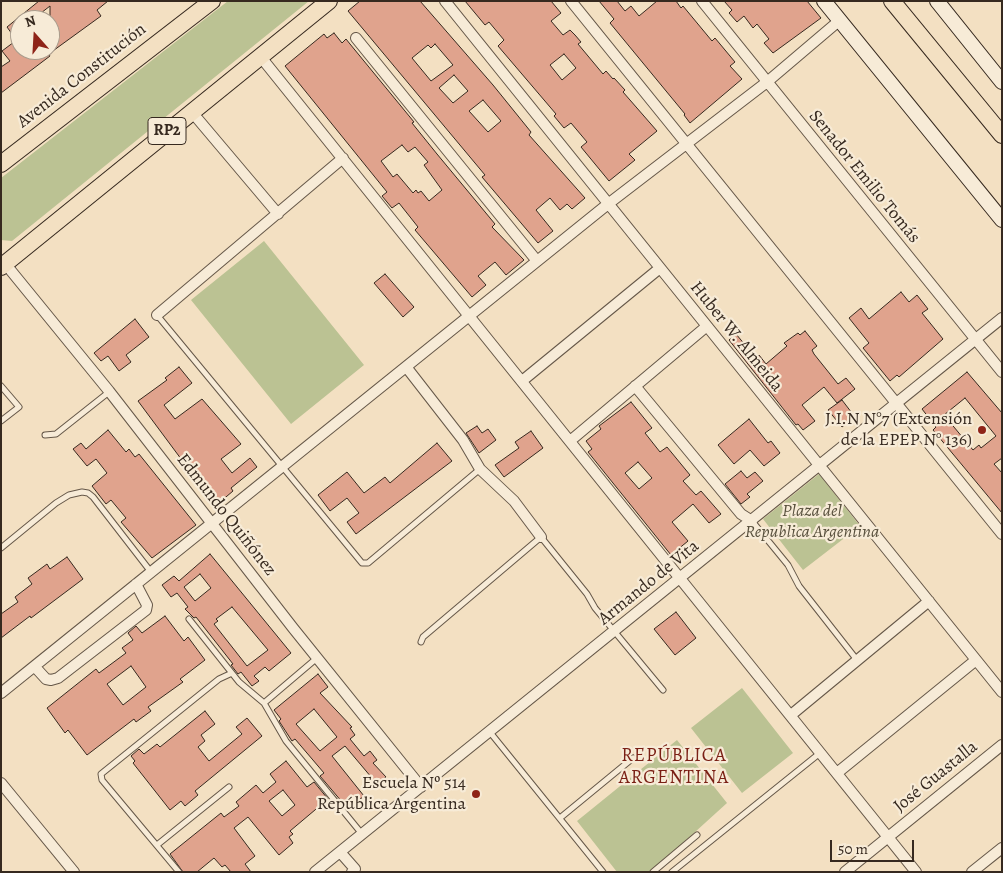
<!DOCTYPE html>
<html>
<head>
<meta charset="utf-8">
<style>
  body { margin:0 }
  #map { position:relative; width:1003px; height:873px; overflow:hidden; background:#f3e0c2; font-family:Alegreya,serif }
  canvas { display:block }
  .frame { position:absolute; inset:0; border:2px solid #36291f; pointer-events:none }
  .north { position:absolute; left:10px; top:10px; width:50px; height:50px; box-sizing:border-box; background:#f7ebd7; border:1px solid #aa9d8d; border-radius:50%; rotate:341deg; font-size:14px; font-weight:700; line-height:20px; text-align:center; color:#36291f }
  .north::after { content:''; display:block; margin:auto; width:18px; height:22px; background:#8f2418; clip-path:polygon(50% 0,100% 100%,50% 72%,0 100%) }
  .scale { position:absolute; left:830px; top:840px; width:84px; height:22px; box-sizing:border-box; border:2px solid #36291f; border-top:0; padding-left:6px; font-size:15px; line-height:18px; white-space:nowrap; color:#36291f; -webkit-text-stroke:4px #f7ebd7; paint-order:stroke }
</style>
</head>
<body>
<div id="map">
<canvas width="1003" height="873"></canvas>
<div class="frame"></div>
<div class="north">N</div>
<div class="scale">50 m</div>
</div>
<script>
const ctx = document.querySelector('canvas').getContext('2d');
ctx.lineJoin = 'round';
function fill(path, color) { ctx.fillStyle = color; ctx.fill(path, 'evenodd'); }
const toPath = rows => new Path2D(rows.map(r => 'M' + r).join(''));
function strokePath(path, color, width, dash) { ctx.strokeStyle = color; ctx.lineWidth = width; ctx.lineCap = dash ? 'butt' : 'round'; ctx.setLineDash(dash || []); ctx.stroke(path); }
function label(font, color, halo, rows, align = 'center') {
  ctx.font = font + ' Alegreya,serif'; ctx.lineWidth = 4.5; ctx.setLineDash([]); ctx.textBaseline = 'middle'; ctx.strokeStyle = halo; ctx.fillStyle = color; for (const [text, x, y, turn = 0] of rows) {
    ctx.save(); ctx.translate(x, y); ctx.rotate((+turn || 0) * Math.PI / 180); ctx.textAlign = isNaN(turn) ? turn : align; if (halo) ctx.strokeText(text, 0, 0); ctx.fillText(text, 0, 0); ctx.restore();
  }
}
const green = toPath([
  [228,1,309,1,12,241,1,240,1,178],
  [264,241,364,365,291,424,191,300],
  [819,474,860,526,803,570,763,519],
  [742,688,793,753,742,793,691,728],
  [677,740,727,803,651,872,617,872,577,821]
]);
const building = toPath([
  [39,1,108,1,97,10,101,16,50,53,50,6,32,20,20,20,20,28,12,34,7,27,39,1],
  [360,1,420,1,493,85,531,132,529,135,585,198,572,209,567,204,560,210,550,198,536,210,553,231,538,243,482,177,485,175,348,11,360,1],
  [435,44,453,65,431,81,412,58,428,45,431,48,435,44],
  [454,75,468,91,453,103,439,88,454,75],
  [483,100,501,121,488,132,469,111,483,100],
  [465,1,551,1,561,13,551,21,563,35,570,30,575,35,581,42,578,44,603,74,606,71,613,79,614,78,625,90,623,92,657,131,629,154,635,160,609,181,581,147,587,142,571,123,564,128,554,116,556,114,498,46,504,40,489,22,485,25,465,1],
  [564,54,576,68,562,80,550,65,564,54],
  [599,1,617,1,625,11,631,6,639,16,657,1,676,1,681,8,683,6,712,41,715,38,735,62,730,66,742,79,690,123,684,115,685,114,610,23,614,19,599,1],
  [724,1,807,1,821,18,773,53,764,43,769,39,757,24,753,28,744,16,737,22,729,13,732,10,724,1],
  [334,33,342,43,346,39,350,44,414,122,412,123,437,154,495,224,492,227,524,260,506,275,495,262,478,276,486,285,472,297,415,230,418,227,399,203,392,208,382,196,387,192,285,66,324,34,327,38,334,33],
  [402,145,408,152,415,147,428,162,424,165,442,190,429,201,421,191,418,193,416,190,413,193,397,174,393,177,381,161,402,145],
  [14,42,20,50,46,50,50,56,1,93,1,67,10,61,2,51,14,42],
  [385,274,414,307,403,317,374,283,385,274],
  [901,292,909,302,917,295,928,309,922,313,943,339,899,377,897,375,890,381,863,348,869,343,849,318,861,308,869,319,901,292],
  [135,319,149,337,126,355,131,362,119,371,108,356,101,361,94,353,135,319],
  [805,331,817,346,812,350,814,354,838,384,846,378,855,389,837,403,824,387,802,405,815,421,803,430,798,424,796,425,729,340,736,334,756,358,759,355,766,364,787,346,784,343,798,333,800,335,805,331],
  [179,367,192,383,164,405,175,419,202,399,241,444,221,459,232,473,250,458,257,467,231,488,233,491,220,502,196,472,193,475,138,401,167,380,165,378,179,367],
  [967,372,1002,413,1002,458,994,464,1002,473,1002,513,933,430,936,427,922,409,967,372],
  [965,398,996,436,981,448,979,445,973,450,944,415,965,398],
  [842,400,855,417,842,427,828,410,842,400],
  [631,402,652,428,645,433,660,452,667,447,690,475,683,481,696,495,701,491,721,514,709,523,693,504,672,522,688,541,671,555,588,452,592,449,586,441,601,429,599,426,631,402],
  [638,462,652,478,639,489,625,473,638,462],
  [749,419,768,443,771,441,780,453,764,466,750,450,734,464,718,445,749,419],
  [477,426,482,433,488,429,496,440,479,453,466,433,477,426],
  [108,430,126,452,129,449,135,457,139,454,196,525,152,558,121,522,126,518,111,500,106,504,92,486,107,473,96,459,87,466,73,449,81,443,86,449,108,430],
  [531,431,543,448,504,477,495,465,519,448,515,442,531,431],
  [437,443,452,461,356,534,347,522,359,513,347,498,330,511,318,495,347,472,364,493,385,477,390,483,437,443],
  [741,471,747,478,755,472,763,481,747,494,750,497,741,504,725,484,741,471],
  [210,554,291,653,269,671,265,667,254,676,259,681,252,686,241,672,238,674,231,665,233,664,196,617,194,618,185,609,188,607,177,593,171,597,162,585,174,576,179,581,210,554],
  [200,574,211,588,195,601,184,587,200,574],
  [232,607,268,650,247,666,214,624,218,621,216,619,232,607],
  [67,557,83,579,31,618,30,616,1,638,1,614,18,602,15,597,32,584,28,578,47,564,50,569,67,557],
  [676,612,696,638,675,655,654,629,676,612],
  [165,616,184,641,188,637,205,660,180,679,183,682,148,707,151,711,136,722,134,719,87,755,68,730,65,733,47,708,96,669,99,673,126,653,122,648,133,640,128,633,136,626,142,633,165,616],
  [131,666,146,687,123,705,107,684,131,666],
  [318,674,328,687,320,693,352,727,350,728,355,735,350,739,364,756,370,751,377,760,373,763,386,777,377,784,345,746,332,756,364,796,348,809,320,776,324,773,295,739,292,741,290,738,279,721,281,719,274,710,318,674],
  [314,709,337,737,320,751,296,724,314,709],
  [205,711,215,724,201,735,205,741,198,747,209,761,242,734,236,727,247,718,262,736,195,791,198,795,185,806,181,801,170,810,133,763,135,761,131,756,139,749,144,754,157,744,160,747,205,711],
  [286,761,307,787,314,782,328,799,290,831,293,834,289,837,293,843,279,855,248,817,234,828,255,856,245,864,251,872,231,872,225,865,222,867,214,858,197,872,183,872,170,854,221,813,224,817,239,806,236,802,256,785,263,793,276,782,270,774,286,761],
  [283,790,295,805,282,816,269,801,283,790]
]);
const service = toPath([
  [157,315,362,563,368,563,480,469],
  [1,386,19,407,1,421],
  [45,435,56,434,109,392],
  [752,521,788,565,799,586,857,660],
  [1,548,56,503,69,495,82,492,88,493,93,497,151,572],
  [189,619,239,682,264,703,286,741,362,834],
  [421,642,423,637,541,537,587,594,595,608,663,690],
  [264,703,317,658],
  [489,731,603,872],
  [560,818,633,758],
  [157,845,229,787],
  [179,872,102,780,101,774,219,679,232,673],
  [653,872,697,835],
  [672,872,820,753]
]);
const minor = toPath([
  [445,1,1002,692],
  [571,1,1002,534],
  [702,1,1002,372],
  [356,38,537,261],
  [260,56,916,872],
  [191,111,278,214],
  [3,261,109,391,293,628,421,787],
  [157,315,343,158],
  [407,368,463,440,480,469,514,501,541,537],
  [522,381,660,268],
  [635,386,741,514,752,521],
  [570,441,707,326],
  [35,667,46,679,51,680,58,678,146,610,147,605,136,584],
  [1,693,608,204,767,82,840,20],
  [791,715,929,601],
  [837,773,976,660],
  [1,783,74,872],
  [340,852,355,869,352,872],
  [315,872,1002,318],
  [845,872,1002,745],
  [972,872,1002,848]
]);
const secondary = toPath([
  [824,1,1002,220],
  [937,1,1002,82]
]);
const primary = toPath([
  [892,1,1002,135],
  [1,164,212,1],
  [1,267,329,1]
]);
const markers = [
  [982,430,5,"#8f2418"],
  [476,794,5,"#8f2418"]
];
const shields = [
  [167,131,38]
];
const shieldNames = [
  ["RP2",167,131]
];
const streetNames = [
  ["Avenida Constitución",82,76,-38],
  ["Senador Emilio Tomás",864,177,51],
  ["Huber W. Almeida",736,337,51],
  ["Edmundo Quiñónez",226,515,52],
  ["Armando de Vita",649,583,-39],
  ["José Guastalla",936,777,-39]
];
const poiNames = [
  ["J.I.N N°7 (Extensión",972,420],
  ["de la EPEP N° 136)",972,441],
  ["Escuela Nº 514",466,784],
  ["República Argentina",466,805]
];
const parkNames = [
  ["Plaza del",812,512],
  ["Republica Argentina",812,533]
];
const neighbourhoodNames = [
  ["REPÚBLICA",674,756],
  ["ARGENTINA",674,778]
];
fill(green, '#bbc293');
fill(building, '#e0a38d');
strokePath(building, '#36291f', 1);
strokePath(service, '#655748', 7);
strokePath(minor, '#655748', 12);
strokePath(secondary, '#36291f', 16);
strokePath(primary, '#36291f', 18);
strokePath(service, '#f7ebd7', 5);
strokePath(minor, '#f7ebd7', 10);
strokePath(secondary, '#f7ebd7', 14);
strokePath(primary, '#f3e0c2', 16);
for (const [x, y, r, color] of markers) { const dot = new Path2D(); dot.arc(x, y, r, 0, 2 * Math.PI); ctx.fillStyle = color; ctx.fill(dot); strokePath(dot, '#f7ebd7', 2); }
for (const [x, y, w] of shields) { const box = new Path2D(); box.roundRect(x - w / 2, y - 13.5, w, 27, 4); ctx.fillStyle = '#f7ebd7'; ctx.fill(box); strokePath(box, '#36291f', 1); }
label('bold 16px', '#36291f', null, shieldNames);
label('18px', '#36291f', '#f7ebd7', streetNames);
label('18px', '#36291f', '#f7ebd7', poiNames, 'right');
label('italic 18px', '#574f3c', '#f7ebd7', parkNames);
ctx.letterSpacing = '1px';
label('19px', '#7a1f14', '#f7ebd7', neighbourhoodNames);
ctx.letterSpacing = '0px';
</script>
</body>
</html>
